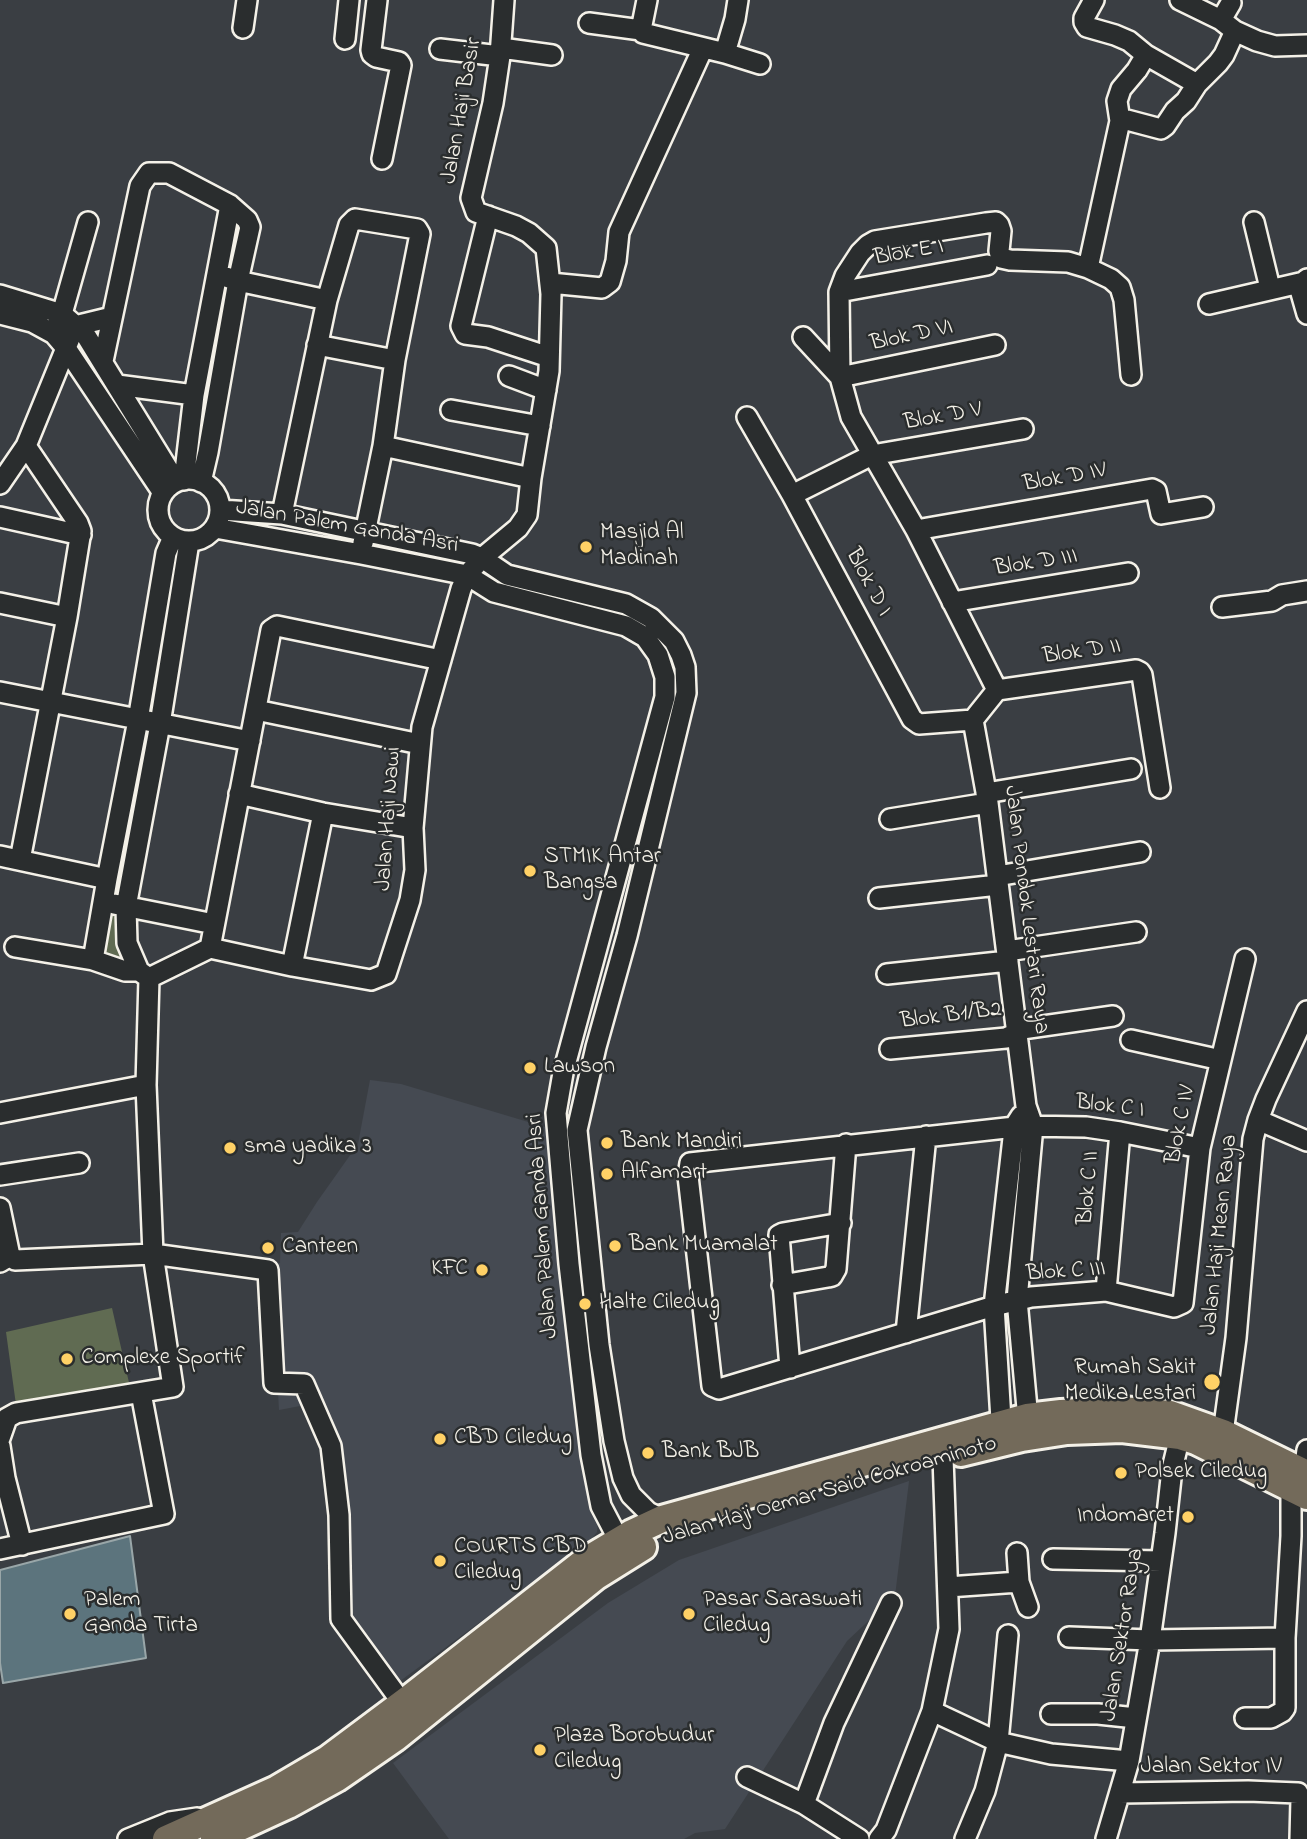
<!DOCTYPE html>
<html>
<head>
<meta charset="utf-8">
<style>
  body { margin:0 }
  canvas { display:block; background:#3a3e43 }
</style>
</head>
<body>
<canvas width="1307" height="1839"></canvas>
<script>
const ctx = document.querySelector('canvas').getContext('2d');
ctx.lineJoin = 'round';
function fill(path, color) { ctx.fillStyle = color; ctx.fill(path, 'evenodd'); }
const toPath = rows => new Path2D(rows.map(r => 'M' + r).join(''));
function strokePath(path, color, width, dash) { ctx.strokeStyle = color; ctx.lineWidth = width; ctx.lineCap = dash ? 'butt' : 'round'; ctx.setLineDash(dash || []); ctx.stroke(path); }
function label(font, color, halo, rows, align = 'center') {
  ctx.font = font + ' "Indie Flower",sans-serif'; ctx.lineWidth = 5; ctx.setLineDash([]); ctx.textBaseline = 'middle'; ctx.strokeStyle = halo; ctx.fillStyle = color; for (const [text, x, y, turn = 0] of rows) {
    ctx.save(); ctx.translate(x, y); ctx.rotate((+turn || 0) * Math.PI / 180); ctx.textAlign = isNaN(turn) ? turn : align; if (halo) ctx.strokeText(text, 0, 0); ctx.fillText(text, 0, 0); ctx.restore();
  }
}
const built = toPath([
  [370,1080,401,1084,545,1127,556,1177,598,1520,597,1532,590,1541,396,1684,332,1599,343,1537,332,1421,321,1402,279,1410,271,1263,280,1263,281,1233,298,1232,317,1202,358,1144],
  [909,1481,895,1596,847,1641,725,1829,695,1833,684,1839,449,1839,393,1763,608,1603,679,1560]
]);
const green = toPath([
  [104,904,125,908,134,966,114,964,97,948],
  [112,1308,130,1387,17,1412,6,1332]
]);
const water = toPath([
  [130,1536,146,1658,3,1683,0,1663,0,1570,130,1536]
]);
const minor = toPath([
  [377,0,371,50,372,54,376,57,399,62,401,65,382,159],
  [647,0,641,30,643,33,725,53,760,64],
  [1094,0,1084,18,1084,22,1087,27,1115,35,1129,41,1146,55,1197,84],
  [1180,0,1221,20,1235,31,1257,41,1275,46,1307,45],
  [1221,20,1231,3],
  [589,23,641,30],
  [243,28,247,0],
  [345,39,349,0],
  [501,48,552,55],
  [440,49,500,56],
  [725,53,735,19,738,0],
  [1120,121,1117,101,1121,89,1137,70,1146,55],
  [488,216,461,326,465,334,488,337,549,357],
  [1254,222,1270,288],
  [1088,268,1120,121,1127,120,1161,129,1165,126,1175,111,1186,101,1197,84,1218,63,1224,55,1235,31],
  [226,277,238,281,327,300],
  [1307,279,1304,282,1301,293,1307,314],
  [550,283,602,288,610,282,616,261,619,232,703,48],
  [839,292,987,265],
  [0,295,62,314,85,334,176,482],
  [1209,304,1304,282],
  [0,314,32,322,54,334,66,348,163,493],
  [57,325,62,314,88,222],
  [803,337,840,377,851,417,916,530,997,690],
  [317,345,395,360],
  [995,345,840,377,839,292,845,276,860,253,868,245,875,241,986,223,996,222,999,225,1001,231,999,251,1001,258,1010,260,1068,262,1088,268,1111,279,1120,287,1124,300,1131,375],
  [103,361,140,186,149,173,169,173,230,205,247,220,250,227,238,281,208,452,201,482],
  [509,376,546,390],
  [117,385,194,395],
  [451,410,540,426],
  [747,417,792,495,912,719,919,724,973,720],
  [383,446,531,478],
  '158 510a31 31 0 1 1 62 0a31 31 0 1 1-62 0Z',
  [184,480,194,395,230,205],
  [0,484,26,446,75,326,112,317],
  [792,495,872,455,1023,429],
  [220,510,282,514,472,554,482,558,507,575,626,604,651,618,674,641,681,655,685,667,686,693,627,936,596,1047,577,1130,599,1345,614,1441,623,1478,631,1495,648,1512,662,1519],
  [282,514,327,300,349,225,355,219,417,229,420,234,395,360,383,446,363,543],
  [0,517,81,535],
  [215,528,361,554,467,575,494,592,626,626,645,637,658,655,665,677,665,697,563,1073,556,1113,569,1264,591,1455,601,1506,625,1552],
  [916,530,1152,489,1156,491,1161,514,1203,507],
  [952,602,1128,573],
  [0,603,67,617],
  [1222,607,1272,601,1282,595,1307,591],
  [997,690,1136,670,1140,672,1142,675,1160,788],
  [0,692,250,741],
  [256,710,420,744],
  [973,720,988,803,1026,1106,1033,1126,1017,1300,1029,1430],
  [973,720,997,690],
  [986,793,1131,769],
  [239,794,323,813,413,828],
  [890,819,988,803],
  [0,856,107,879],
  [20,860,67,617,81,531,78,523,26,446],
  [997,876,1140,852],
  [879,898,998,885],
  [114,904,214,924],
  [15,947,93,960],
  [210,948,292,966,371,980,386,974,410,900,415,870,413,828,422,727,461,589,467,575,482,558,518,528,527,515,531,478,549,371,551,294,546,248,529,233,516,226,476,212,471,198,493,103,500,56,504,0],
  [210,948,271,630,277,626,441,660],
  [1007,951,1136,932],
  [292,966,323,813],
  [139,971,127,943,126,907,160,724,189,542],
  [887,974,1008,961],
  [149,978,210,948],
  [1131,1040,1221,1060],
  [890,1049,1006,1038,1017,1033,1022,1029,1113,1016],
  [0,1113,146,1085],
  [1258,1120,1307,1141],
  [1200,1148,1120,1132,1086,1127,1024,1126,690,1163,688,1176,712,1386,719,1389,994,1306,1031,1297,1106,1291,1174,1307,1183,1303,1200,1148,1245,959],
  [0,1175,79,1163],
  [0,1208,10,1256],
  [0,1262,10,1256,15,1260,153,1254,268,1270,274,1383,304,1384,331,1446,339,1515,341,1619,403,1704],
  [782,1285,828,1277,832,1276,836,1269,846,1144],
  [1106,1291,1120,1132],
  [906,1333,926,1136],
  [790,1368,779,1235,783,1233,841,1223],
  [1223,1433,1236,1338,1253,1139,1258,1120,1266,1099,1307,1011],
  [1002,1436,994,1306,1013,1138,1014,1127,1021,1116],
  [0,1438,7,1418,16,1413,173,1387,153,1254,146,1085,149,978,139,971,125,971,93,960,107,879,138,720,166,553,173,537],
  [0,1446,5,1478,22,1545],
  [1304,1472,1307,1450],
  [0,1549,164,1514,141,1393],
  [1017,1553,1019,1582,1028,1607],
  [1053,1559,1161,1561],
  [948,1587,1019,1582],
  [1069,1637,1150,1640,1285,1638],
  [932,1711,998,1742,1051,1754,1129,1761],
  [1051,1714,1098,1714,1136,1718],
  [1245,1718,1271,1718,1282,1712,1285,1708,1285,1638,1291,1536,1291,1488],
  [747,1777,804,1804,859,1839],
  [1120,1793,1248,1791,1298,1793,1301,1799,1300,1839],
  [804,1804,834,1723,891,1603],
  [128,1839,170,1822,197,1818],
  [879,1839,886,1830,932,1711,949,1629,943,1457],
  [965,1839,985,1791,998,1742,1008,1635],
  [1106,1839,1129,1761,1150,1640,1165,1533,1172,1469,1180,1436]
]);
const major = toPath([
  [961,1453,1022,1438,1067,1431,1122,1429,1180,1436,1196,1441,1307,1496],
  [166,1839,277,1789,328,1759,411,1697,585,1561,632,1533,662,1519,1002,1424,1027,1417,1061,1413,1121,1410,1170,1414,1223,1433,1307,1474],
  [214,1839,288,1805,337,1778,395,1738,595,1577,643,1547]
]);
const markers = [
  [586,547,7,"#ffd166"],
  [530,871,7,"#ffd166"],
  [530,1068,7,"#ffd166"],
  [607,1143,7,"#ffd166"],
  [230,1148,7,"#ffd166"],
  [607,1174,7,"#ffd166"],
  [615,1246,7,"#ffd166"],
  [268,1248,7,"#ffd166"],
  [482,1270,7,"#ffd166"],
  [585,1304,7,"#ffd166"],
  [67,1359,7,"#ffd166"],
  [1212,1382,9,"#ffd166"],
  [440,1439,7,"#ffd166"],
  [648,1453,7,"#ffd166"],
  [1121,1473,7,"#ffd166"],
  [1188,1517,7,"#ffd166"],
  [440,1561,7,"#ffd166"],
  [70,1614,7,"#ffd166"],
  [689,1614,7,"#ffd166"],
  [540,1750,7,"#ffd166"]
];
const streetNames = [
  ["Jalan Haji Basir",463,111,-80],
  ["Blok E I",909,254,-10],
  ["Blok D VI",912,337,-12],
  ["Blok D V",943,418,-10],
  ["Blok D IV",1065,479,-10],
  ["Jalan Palem Ganda Asri",347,528,10],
  ["Blok D III",1036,564,-9],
  ["Blok D I",867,583,62],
  ["Blok D II",1082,653,-8],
  ["Jalan Haji Nawi",390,819,-86],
  ["Jalan Pondok Lestari Raya",1025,910,83],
  ["Blok B1/B2",951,1017,-7],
  ["Blok C I",1110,1108,7],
  ["Blok C IV",1182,1125,-79],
  ["Blok C II",1090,1188,-85],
  ["Jalan Palem Ganda Asri",544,1226,-94],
  ["Jalan Haji Mean Raya",1221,1235,-84],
  ["Blok C III",1066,1273,-4],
  ["Jalan Haji Oemar Said Cokroaminoto",830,1492,-16],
  ["Jalan Sektor Raya",1124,1635,-81],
  ["Jalan Sektor IV",1211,1768]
];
const poiNames = [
  ["Masjid Al",600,534],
  ["Madinah",600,560],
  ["STMIK Antar",544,858],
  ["Bangsa",544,884],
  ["Lawson",544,1068],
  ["Bank Mandiri",621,1143],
  ["sma yadika 3",244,1148],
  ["Alfamart",621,1174],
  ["Bank Muamalat",629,1246],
  ["Canteen",282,1248],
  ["KFC",468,1270,"right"],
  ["Halte Ciledug",599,1304],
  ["Complexe Sportif",81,1359],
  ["Rumah Sakit",1196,1369,"right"],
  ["Medika Lestari",1196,1395,"right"],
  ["CBD Ciledug",454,1439],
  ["Bank BJB",662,1453],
  ["Polsek Ciledug",1135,1473],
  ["Indomaret",1174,1517,"right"],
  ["COURTS CBD",454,1548],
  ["Ciledug",454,1574],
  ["Palem",84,1601],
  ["Ganda Tirta",84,1627],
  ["Pasar Saraswati",703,1601],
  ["Ciledug",703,1627],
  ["Plaza Borobudur",554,1737],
  ["Ciledug",554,1763]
];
fill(built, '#454a52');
fill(green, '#606b52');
fill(water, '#5c747d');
strokePath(water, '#99a6a8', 2);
strokePath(minor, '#f4f1e8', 24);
strokePath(major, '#f4f1e8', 32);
strokePath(minor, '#2a2d2e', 19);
strokePath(major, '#736a5a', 26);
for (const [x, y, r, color] of markers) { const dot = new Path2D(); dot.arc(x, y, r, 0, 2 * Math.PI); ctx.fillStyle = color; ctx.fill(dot); strokePath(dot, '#2a2d2e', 2.5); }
label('23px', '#f4f1e8', '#2a2d2e', streetNames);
label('23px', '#f4f1e8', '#2a2d2e', poiNames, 'left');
</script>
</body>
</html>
